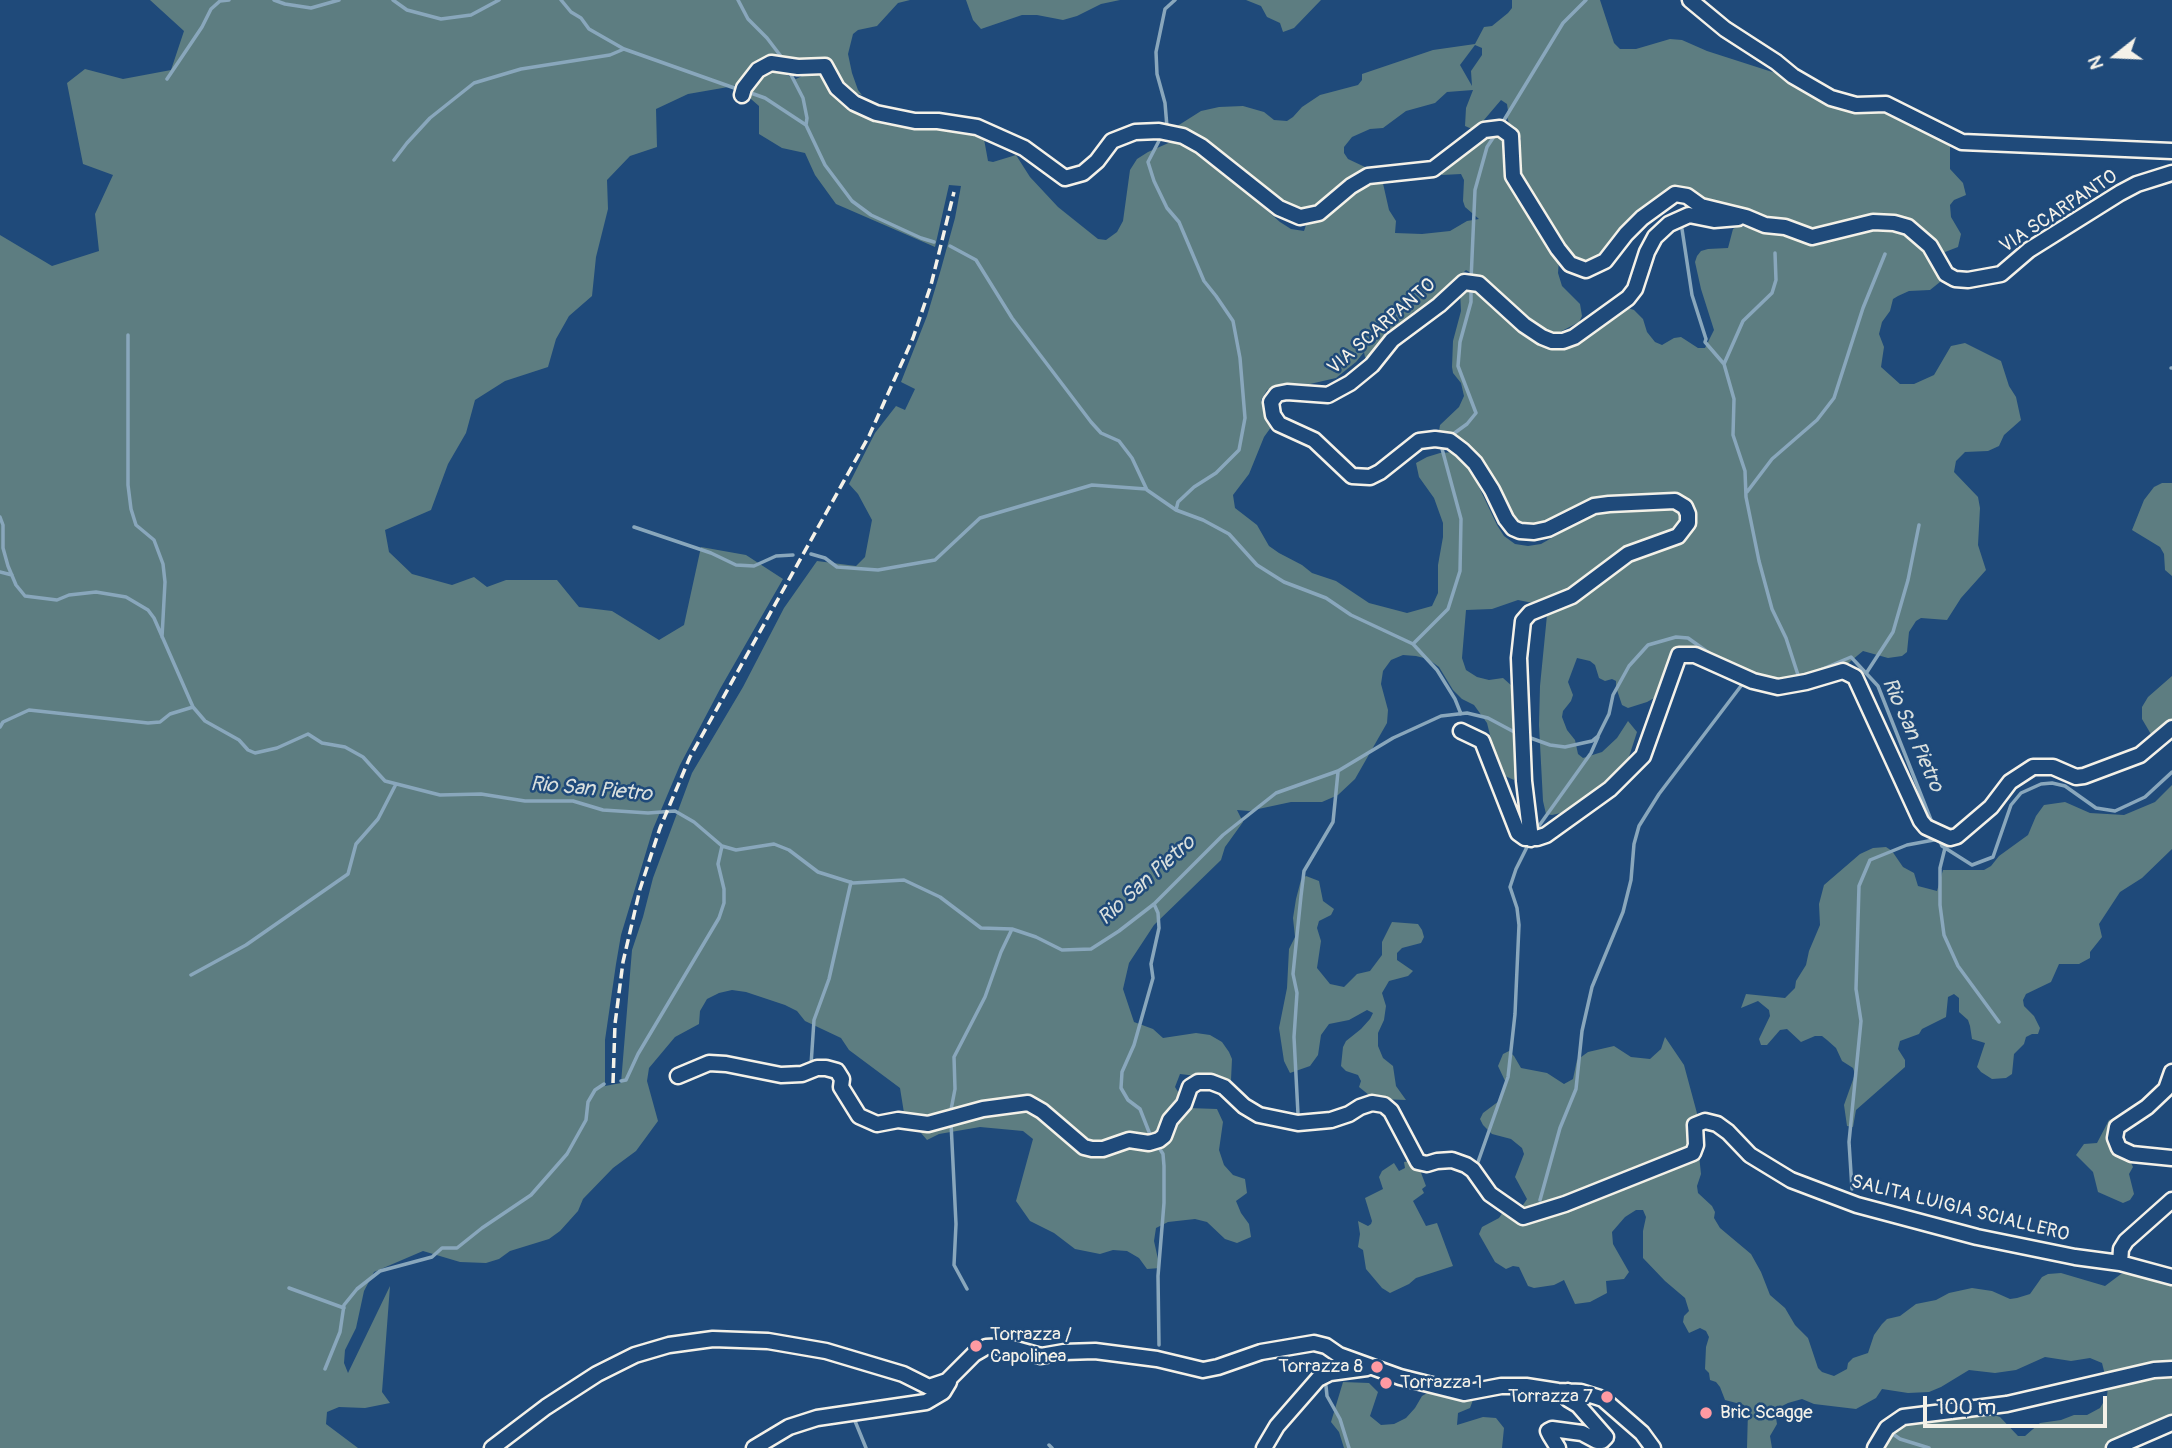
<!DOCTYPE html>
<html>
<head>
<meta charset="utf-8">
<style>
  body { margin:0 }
  #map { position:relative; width:2172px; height:1448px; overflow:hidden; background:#1f4a7a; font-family:Pangolin,sans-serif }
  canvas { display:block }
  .north { position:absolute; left:2081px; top:21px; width:70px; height:70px; -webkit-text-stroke:5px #1f4a7a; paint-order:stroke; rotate:252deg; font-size:19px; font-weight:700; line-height:28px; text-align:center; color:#f4f1e8 }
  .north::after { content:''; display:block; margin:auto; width:24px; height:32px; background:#f4f1e8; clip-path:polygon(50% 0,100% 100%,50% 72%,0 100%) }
  .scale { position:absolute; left:1923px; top:1396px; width:184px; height:32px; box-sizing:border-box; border:4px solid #f4f1e8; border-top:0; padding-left:9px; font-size:21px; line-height:24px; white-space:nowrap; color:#f4f1e8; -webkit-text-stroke:5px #1f4a7a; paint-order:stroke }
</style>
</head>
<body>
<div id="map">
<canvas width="2172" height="1448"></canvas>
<div class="north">N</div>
<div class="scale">100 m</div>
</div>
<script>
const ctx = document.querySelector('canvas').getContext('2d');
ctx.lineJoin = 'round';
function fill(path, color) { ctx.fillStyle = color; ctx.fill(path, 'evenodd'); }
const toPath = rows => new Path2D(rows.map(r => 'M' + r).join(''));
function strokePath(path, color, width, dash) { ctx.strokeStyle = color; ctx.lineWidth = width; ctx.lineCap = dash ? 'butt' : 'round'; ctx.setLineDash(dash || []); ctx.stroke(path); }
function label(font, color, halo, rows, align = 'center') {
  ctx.font = font + ' Pangolin,sans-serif'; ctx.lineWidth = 5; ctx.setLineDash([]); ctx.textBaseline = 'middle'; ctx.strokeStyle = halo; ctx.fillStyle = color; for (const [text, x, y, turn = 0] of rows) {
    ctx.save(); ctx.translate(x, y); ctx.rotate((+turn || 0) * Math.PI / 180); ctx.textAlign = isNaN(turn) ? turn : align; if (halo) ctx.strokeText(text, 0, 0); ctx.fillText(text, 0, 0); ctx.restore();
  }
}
const green = toPath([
  [150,0,910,0,898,3,877,26,858,30,853,34,848,54,852,73,858,90,862,95,845,90,827,62,815,59,782,60,751,68,734,86,688,94,656,109,657,147,630,156,607,180,608,209,596,257,592,296,569,316,556,339,548,367,505,381,475,400,466,433,448,464,431,510,385,530,389,552,412,574,452,585,474,577,487,587,506,580,557,580,579,607,612,611,659,640,684,625,701,547,746,555,783,579,720,689,680,765,653,829,621,935,616,964,605,1040,605,1086,621,1083,632,950,643,917,653,878,692,773,743,687,784,608,817,561,856,566,865,557,872,520,858,494,849,484,875,433,896,406,905,410,915,389,901,382,927,316,941,269,955,218,961,186,949,185,935,247,836,204,815,175,805,153,782,148,759,134,759,106,744,93,758,75,777,71,796,79,808,73,820,73,838,95,973,132,984,139,988,161,993,162,1016,155,1030,177,1058,207,1098,239,1106,240,1117,232,1123,221,1130,170,1137,159,1148,152,1173,141,1196,152,1222,171,1280,222,1291,229,1304,231,1306,225,1357,184,1382,179,1389,210,1396,221,1395,233,1422,234,1450,231,1467,221,1479,219,1465,207,1463,201,1464,180,1461,174,1442,175,1440,168,1488,130,1505,138,1509,182,1559,260,1558,273,1562,286,1580,304,1582,316,1579,322,1556,334,1538,329,1483,281,1466,270,1436,300,1425,308,1413,312,1410,319,1369,359,1365,357,1364,352,1356,362,1336,378,1310,384,1284,383,1267,390,1261,400,1266,414,1274,423,1264,437,1249,474,1233,495,1235,508,1257,525,1269,546,1279,553,1302,565,1312,573,1336,581,1369,603,1407,613,1432,606,1438,593,1438,565,1443,537,1443,523,1434,498,1419,477,1416,463,1427,457,1440,453,1454,452,1469,466,1497,525,1504,536,1515,544,1528,546,1541,544,1592,515,1617,509,1669,507,1678,510,1681,523,1667,533,1628,546,1562,594,1533,603,1518,600,1492,609,1466,610,1462,658,1466,670,1477,677,1489,680,1503,678,1512,686,1514,700,1512,712,1522,718,1518,769,1514,780,1505,776,1497,763,1487,723,1474,705,1462,699,1453,690,1439,667,1428,659,1416,656,1403,655,1391,660,1383,671,1381,684,1388,710,1387,723,1355,779,1338,795,1322,802,1291,802,1249,811,1237,810,1243,822,1225,847,1221,860,1154,925,1129,963,1123,989,1134,1022,1153,1029,1163,1038,1196,1033,1210,1035,1222,1042,1229,1052,1232,1059,1231,1080,1180,1074,1175,1087,1188,1108,1217,1109,1223,1122,1219,1150,1224,1165,1233,1175,1245,1179,1247,1193,1236,1201,1241,1213,1249,1224,1251,1237,1237,1243,1225,1239,1207,1222,1195,1219,1168,1222,1156,1228,1154,1241,1160,1268,1147,1269,1139,1258,1127,1251,1113,1250,1100,1254,1075,1249,1054,1233,1030,1221,1016,1201,1033,1139,1023,1131,980,1127,939,1134,927,1140,904,1113,900,1088,849,1050,841,1038,805,1021,797,1011,785,1005,746,992,732,990,719,993,707,999,700,1011,699,1024,675,1037,649,1068,647,1081,658,1121,636,1151,613,1168,583,1199,578,1211,560,1231,549,1239,510,1251,499,1259,486,1263,460,1262,423,1251,374,1272,364,1291,356,1328,345,1350,344,1363,348,1373,390,1286,382,1392,390,1403,365,1408,339,1407,327,1412,326,1424,358,1448,0,1448,0,235,52,266,99,251,95,214,113,175,83,164,67,83,85,69,123,79,171,70,184,31],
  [966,0,1120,0,1101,4,1077,16,1063,20,1037,15,1022,15,981,29,973,20],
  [1246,0,1321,0,1294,28,1283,32,1280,23,1267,17,1261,6],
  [1512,0,1600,0,1614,43,1620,49,1636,49,1670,39,1682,40,1707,51,1878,106,1950,144,1950,169,1963,183,1966,195,1954,200,1950,205,1951,217,1961,234,1958,247,1945,252,1941,257,1907,223,1818,231,1767,219,1744,208,1703,201,1684,190,1595,260,1578,263,1572,260,1520,180,1518,145,1521,139,1515,127,1509,123,1507,117,1508,111,1507,104,1501,100,1478,127,1472,129,1465,126,1466,108,1473,90,1447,92,1435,103,1406,111,1383,128,1370,129,1352,137,1344,147,1344,153,1348,159,1365,167,1365,174,1323,205,1293,212,1171,130,1201,111,1219,107,1243,106,1264,112,1274,120,1287,121,1293,117,1302,107,1320,95,1358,85,1362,80,1362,74,1433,50,1475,44,1484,27,1492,26,1508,13,1512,8],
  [1475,45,1482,48,1482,55,1471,71,1472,86,1460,65],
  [1738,226,1790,234,1868,227,1887,228,1906,233,1920,244,1932,258,1940,275,1940,282,1930,290,1909,291,1898,296,1893,299,1890,311,1882,322,1879,334,1884,347,1881,367,1900,384,1914,384,1934,375,1951,346,1965,343,2001,361,2009,386,2016,397,2021,420,2004,435,1999,446,1988,451,1965,452,1956,461,1954,472,1978,497,1980,508,1978,545,1986,570,1961,598,1947,620,1921,618,1916,621,1909,632,1907,652,1902,656,1888,658,1863,651,1846,665,1780,684,1684,650,1658,696,1647,702,1628,708,1622,705,1616,687,1616,681,1612,679,1605,681,1599,678,1595,665,1590,661,1577,658,1568,682,1573,695,1571,701,1563,711,1562,717,1567,730,1575,740,1578,754,1583,758,1602,752,1617,738,1628,721,1637,732,1627,763,1615,778,1603,783,1582,802,1565,812,1552,815,1546,814,1543,801,1539,725,1540,686,1547,615,1620,564,1667,548,1679,540,1690,504,1684,497,1666,494,1588,502,1558,519,1533,527,1515,524,1483,463,1462,443,1439,431,1440,425,1459,407,1464,396,1461,383,1453,373,1452,367,1453,341,1461,311,1460,292,1474,285,1540,341,1601,325,1628,308,1634,310,1643,319,1647,332,1655,342,1662,345,1674,338,1681,337,1698,348,1705,348,1714,330,1701,289,1695,262,1697,256,1701,251,1708,249,1728,248,1733,229],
  [2162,483,2172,483,2172,576,2165,570,2164,554,2160,547,2132,530,2144,500,2154,487],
  [2172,676,2172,723,2152,736,2142,719,2142,707,2148,697],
  [2172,785,2172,849,2142,878,2120,892,2099,924,2102,937,2090,952,2090,958,2079,964,2059,964,2051,982,2026,994,2023,1000,2024,1006,2034,1016,2040,1028,2038,1034,2032,1034,2026,1037,2024,1044,2014,1054,2012,1074,2006,1078,1992,1079,1981,1072,1977,1067,1985,1043,1972,1039,1970,1026,1968,1020,1959,1012,1959,998,1954,994,1948,997,1946,1017,1922,1029,1919,1034,1900,1041,1898,1049,1905,1060,1905,1067,1856,1110,1853,1127,1847,1126,1844,1105,1855,1074,1853,1068,1842,1061,1836,1048,1827,1040,1822,1036,1815,1036,1801,1042,1787,1029,1780,1030,1767,1045,1761,1045,1759,1039,1770,1016,1769,1010,1758,1001,1741,1008,1746,994,1785,998,1795,988,1796,981,1806,965,1809,951,1820,925,1819,904,1824,885,1860,854,1873,848,1886,847,1892,851,1903,867,1914,873,1918,886,1937,891,1943,870,1984,870,1991,866,1999,856,2028,835,2036,816,2044,805,2065,802,2090,813,2124,815,2155,802],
  [1306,876,1319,881,1323,901,1334,909,1331,915,1319,921,1317,928,1321,941,1317,968,1330,984,1344,987,1357,974,1370,971,1382,955,1382,942,1392,922,1418,924,1422,930,1424,937,1421,943,1402,948,1397,953,1397,960,1413,971,1408,976,1389,981,1382,993,1386,1006,1384,1020,1378,1033,1378,1046,1383,1058,1393,1066,1396,1086,1406,1100,1379,1099,1369,1095,1359,1087,1361,1081,1358,1075,1346,1071,1341,1066,1343,1047,1346,1041,1361,1029,1370,1019,1373,1013,1367,1010,1349,1020,1329,1024,1321,1035,1318,1055,1310,1066,1290,1073,1284,1061,1279,1028,1287,988,1289,949,1295,937,1293,918,1296,899,1301,880],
  [1665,1037,1684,1065,1698,1117,1686,1131,1699,1155,1701,1174,1697,1186,1698,1193,1712,1206,1715,1212,1714,1218,1720,1228,1751,1254,1761,1272,1770,1295,1785,1308,1795,1325,1808,1338,1818,1368,1822,1372,1834,1376,1847,1369,1848,1363,1853,1358,1868,1353,1874,1335,1882,1324,1887,1319,1900,1316,1916,1304,1936,1300,1949,1293,1972,1288,1992,1291,2010,1299,2017,1298,2030,1294,2042,1277,2048,1274,2061,1273,2105,1286,2121,1274,2128,1273,2172,1279,2172,1417,2121,1448,1881,1448,1893,1431,1908,1422,1974,1416,1987,1413,2000,1417,2018,1436,2025,1436,2040,1423,2061,1420,2074,1415,2087,1415,2100,1408,2107,1396,2108,1387,2102,1363,2090,1358,2071,1361,2045,1357,2016,1370,1995,1373,1969,1370,1941,1387,1929,1392,1908,1393,1882,1389,1876,1398,1856,1409,1814,1404,1802,1399,1788,1403,1782,1406,1776,1418,1777,1424,1770,1436,1772,1448,1747,1448,1748,1411,1744,1405,1725,1400,1720,1387,1716,1382,1710,1380,1709,1373,1705,1369,1706,1347,1709,1337,1706,1331,1700,1328,1689,1333,1683,1322,1684,1316,1689,1311,1685,1298,1665,1281,1643,1258,1643,1231,1646,1217,1643,1210,1636,1210,1625,1217,1612,1232,1613,1244,1629,1272,1624,1279,1606,1281,1607,1293,1590,1302,1575,1304,1564,1280,1554,1285,1534,1288,1528,1286,1519,1267,1513,1266,1506,1269,1495,1262,1479,1234,1482,1227,1499,1218,1503,1212,1519,1211,1527,1199,1515,1177,1524,1154,1522,1148,1511,1139,1492,1134,1483,1125,1480,1119,1483,1113,1499,1101,1504,1089,1506,1083,1498,1066,1503,1054,1509,1051,1514,1056,1521,1068,1547,1073,1564,1084,1573,1079,1577,1060,1588,1052,1614,1046,1631,1057,1650,1059,1661,1049],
  [2121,1116,2114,1126,2133,1167,2129,1174,2134,1194,2130,1200,2123,1203,2098,1192,2093,1172,2076,1155,2084,1144,2097,1143,2109,1120],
  [1410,1161,1415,1170,1420,1170,1426,1186,1422,1189,1424,1193,1413,1201,1426,1226,1437,1223,1453,1266,1416,1278,1409,1284,1390,1293,1382,1288,1366,1269,1363,1250,1358,1247,1360,1234,1358,1221,1368,1226,1371,1224,1372,1221,1365,1198,1383,1189,1379,1177,1382,1171,1394,1163,1399,1171,1405,1168,1404,1162],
  [1343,1382,1369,1383,1378,1392,1370,1416,1381,1425,1394,1424,1406,1418,1415,1408,1422,1396,1434,1389,1473,1400,1470,1408,1458,1413,1457,1425,1483,1417,1496,1418,1504,1428,1502,1448,1344,1448,1339,1432,1331,1422]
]);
const stream = toPath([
  [274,0,285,4,311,8,339,0],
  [393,0,407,10,441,19,471,15,499,0],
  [561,0,571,12,581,18,589,29,624,49,740,90],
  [738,0,748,19,767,38,783,59],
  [788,69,803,98,807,118,806,125],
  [167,79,202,27,211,9,220,1,229,0],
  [748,92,765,98,806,125,825,165,852,201,871,215,921,238,934,242],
  [1501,125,1563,23,1586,0],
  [1167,127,1165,103,1157,74,1156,52,1165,9,1175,0],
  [1161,137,1148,162,1154,181,1167,208,1179,222,1204,281,1216,296,1233,321,1240,358,1245,418,1239,450,1216,473,1194,487,1178,502,1176,510],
  [394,160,407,143,430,118,474,83,521,69,610,55,624,49],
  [1682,229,1692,295,1706,339,1705,342,1724,364],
  [950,246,976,260,1012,318,1091,422,1101,433,1119,441,1132,458,1147,490,1176,510,1203,520,1229,534,1257,565,1284,582,1326,598,1351,615,1413,644,1437,670,1455,699,1461,714],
  [1775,253,1776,280,1772,293,1743,321,1724,364,1734,399,1733,435,1745,471,1746,497,1759,561,1772,609,1786,638,1799,678],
  [1471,280,1475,190,1487,147,1495,135],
  [128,335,128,485,131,509,136,525,154,540,163,564,165,582,162,637],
  [2171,368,2172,368],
  [1449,437,1467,424,1476,413,1458,366,1460,342,1471,302,1471,288],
  [1747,492,1772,459,1817,420,1834,398,1863,308,1885,254],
  [0,517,3,525,3,548,8,566,16,585,25,596,57,600,69,595,96,592,126,597,148,610,154,618,193,707,205,721,239,740,248,750,255,753,277,748,308,734,322,743,345,747,363,757,385,781,440,795,481,794,525,801,573,801,603,810,648,813,675,811,694,822,722,846,736,850,774,844,789,850,818,872,853,883,904,880,940,897,981,928,1012,929,1036,937,1062,950,1091,949,1119,931,1154,904,1223,835,1276,793,1338,771,1393,738,1441,716,1467,713,1488,718,1518,734],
  [634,527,711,553,736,565,754,566,776,556,793,555],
  [811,554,825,558,837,567,878,570,935,560,980,518,1092,485,1146,489],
  [0,572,12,575],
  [1413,644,1448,609,1460,571,1461,519,1441,445],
  [1745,670,1764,677],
  [1867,672,1893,632,1908,580,1919,525],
  [1813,673,1851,657,1878,686,1933,825],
  [0,727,3,722,29,710,148,723,160,722,170,714,193,707],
  [1525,736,1550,745,1565,747,1592,741,1598,736,1609,714,1613,695,1629,666,1648,645,1676,637,1688,638,1716,658],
  [1536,830,1591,753,1598,737],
  [1939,839,1942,846,1972,865,1993,857,2011,805,2021,793,2041,784,2052,783,2065,786,2096,808,2115,811,2145,797,2172,772],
  [1945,848,1940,868,1940,905,1944,935,1958,966,1999,1022],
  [191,975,246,945,348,874,356,844,378,819,396,784],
  [811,1065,814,1020,829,979,851,882],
  [621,1081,626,1080,638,1054,719,918,724,903,724,889,718,864,722,846],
  [1298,1114,1294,1037,1297,993,1293,974,1301,896,1304,871,1333,822,1338,772],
  [950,1115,955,1089,954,1057,985,997,1001,952,1012,929],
  [951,1123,956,1224,954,1265,967,1289],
  [1151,1137,1140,1109,1128,1100,1121,1088,1122,1072,1134,1045,1153,978,1151,964,1159,928,1158,913,1154,904],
  [1158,1146,1163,1154,1164,1166,1164,1203,1158,1276,1159,1345],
  [1478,1162,1508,1077,1515,1014,1519,925,1517,908,1510,887,1516,869,1529,843],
  [1852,1189,1849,1142,1861,1021,1856,989,1859,886,1870,860,1907,845,1939,839],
  [1540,1200,1560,1128,1576,1089,1582,1031,1592,987,1623,912,1631,880,1634,844,1639,826,1659,794,1744,682],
  [289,1288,344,1308],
  [325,1369,340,1332,344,1305,357,1289,380,1271,432,1257,442,1248,457,1248,482,1228,531,1195,567,1154,586,1120,588,1102,595,1090,604,1084],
  [1326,1386,1327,1396,1340,1419,1349,1448],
  [855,1421,866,1448],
  [1890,1432,1900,1439,1929,1448],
  [1049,1445,1052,1448]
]);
const minor = toPath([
  [1690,0,1725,29,1776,62,1793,76,1831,98,1856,105,1886,104,1962,142,2172,151],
  [742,95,744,88,758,70,771,63,798,67,825,66,837,88,854,103,876,113,915,121,938,121,977,127,1024,148,1065,178,1083,173,1097,161,1112,141,1135,132,1159,131,1183,136,1201,146,1279,208,1300,217,1319,213,1351,186,1368,176,1433,169,1484,130,1500,128,1511,136,1513,176,1558,249,1570,264,1586,270,1605,261,1626,234,1642,218,1675,194,1687,196,1701,206,1746,217,1765,225,1785,227,1812,237,1873,222,1894,223,1908,227,1930,246,1946,274,1955,279,1968,280,2001,274,2029,250,2120,193,2137,184,2172,173],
  [1461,731,1482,741,1518,833,1525,838,1537,838,1546,835,1610,789,1643,756,1679,655,1695,655,1753,681,1778,687,1806,682,1843,671,1855,677,1921,821,1926,827,1950,838,1957,836,1991,807,2010,782,2033,767,2053,767,2076,777,2084,776,2140,755,2172,728],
  [1531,839,1524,781,1519,658,1523,621,1530,613,1572,596,1628,554,1678,536,1688,523,1688,514,1685,507,1675,501,1609,504,1594,506,1548,529,1534,532,1520,531,1513,528,1506,519,1492,490,1475,463,1462,450,1450,441,1435,439,1419,441,1380,472,1370,477,1352,476,1314,440,1279,424,1273,415,1271,402,1277,394,1287,392,1328,395,1350,383,1372,365,1392,340,1439,305,1464,282,1479,284,1524,325,1542,337,1552,341,1563,341,1574,337,1628,298,1635,289,1647,252,1655,237,1669,224,1689,215,1714,220,1738,218],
  [2172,1072,2166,1089,2147,1107,2117,1127,2115,1138,2119,1148,2132,1154,2172,1158],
  [678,1076,709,1063,726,1064,781,1075,802,1074,817,1068,826,1068,837,1071,842,1079,841,1087,859,1116,877,1124,898,1120,928,1124,983,1109,1028,1103,1042,1111,1084,1147,1092,1149,1103,1149,1129,1140,1149,1143,1159,1140,1164,1136,1170,1120,1184,1104,1190,1087,1198,1082,1211,1082,1224,1087,1244,1106,1259,1115,1298,1123,1331,1120,1349,1114,1360,1107,1372,1103,1384,1105,1391,1111,1418,1162,1427,1164,1437,1161,1452,1160,1466,1165,1473,1170,1490,1194,1523,1217,1565,1204,1693,1153,1696,1145,1695,1125,1705,1121,1717,1124,1728,1132,1750,1155,1791,1180,1857,1205,1977,1237,2075,1257,2120,1263,2172,1277],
  [2120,1263,2121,1249,2126,1241,2172,1200],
  [492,1448,546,1407,597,1374,635,1355,669,1345,713,1339,768,1341,826,1351,903,1374,929,1387,947,1381,974,1354,986,1347,1005,1346,1041,1356,1064,1352,1095,1351,1157,1359,1203,1370,1218,1367,1261,1352,1314,1343,1326,1346,1339,1355,1400,1377,1464,1393,1501,1386,1526,1386,1558,1391,1581,1392,1597,1397,1603,1399,1642,1433,1653,1448],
  [754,1448,789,1427,817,1418,926,1402,943,1392,949,1382],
  [1264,1448,1277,1426,1318,1379,1330,1373,1367,1368],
  [1558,1448,1550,1435,1548,1431,1552,1429,1582,1433,1597,1441,1602,1441,1606,1437,1578,1405,1568,1399,1568,1391],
  [1875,1448,1887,1428,1903,1417,2007,1404,2154,1370,2172,1369],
  [2114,1448,2172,1423]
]);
const rail = toPath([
  [613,1083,615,1024,623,962,640,889,660,828,690,757,869,436,913,338,931,285,954,192]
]);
const markers = [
  [976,1346,7,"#ff9aa2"],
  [1377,1367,7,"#ff9aa2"],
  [1386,1383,7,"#ff9aa2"],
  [1607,1397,7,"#ff9aa2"],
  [1706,1413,7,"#ff9aa2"]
];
const streetNames = [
  ["VIA SCARPANTO",2059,212,-33],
  ["VIA SCARPANTO",1382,327,-41],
  ["SALITA LUIGIA SCIALLERO",1960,1209,14]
];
const poiNames = [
  ["Torrazza /",990,1335],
  ["Capolinea",990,1357],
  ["Torrazza 8",1363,1367,"right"],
  ["Torrazza 1",1400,1383],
  ["Torrazza 7",1593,1397,"right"],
  ["Bric Scagge",1720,1413]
];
const waterNames = [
  ["Rio San Pietro",1912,735,66],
  ["Rio San Pietro",591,790,5],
  ["Rio San Pietro",1147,881,-42]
];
fill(green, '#5d7d81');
strokePath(stream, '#89a7bc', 3.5);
strokePath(minor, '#f4f1e8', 19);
strokePath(minor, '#1f4a7a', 14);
strokePath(rail, '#f4f1e8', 3.5, [10, 5]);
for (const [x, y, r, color] of markers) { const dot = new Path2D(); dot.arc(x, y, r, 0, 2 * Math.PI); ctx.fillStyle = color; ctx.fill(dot); strokePath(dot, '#1f4a7a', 2.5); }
label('19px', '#f4f1e8', '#1f4a7a', streetNames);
label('19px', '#f4f1e8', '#1f4a7a', poiNames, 'left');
label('italic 21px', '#d9dfdd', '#1f4a7a', waterNames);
</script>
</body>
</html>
